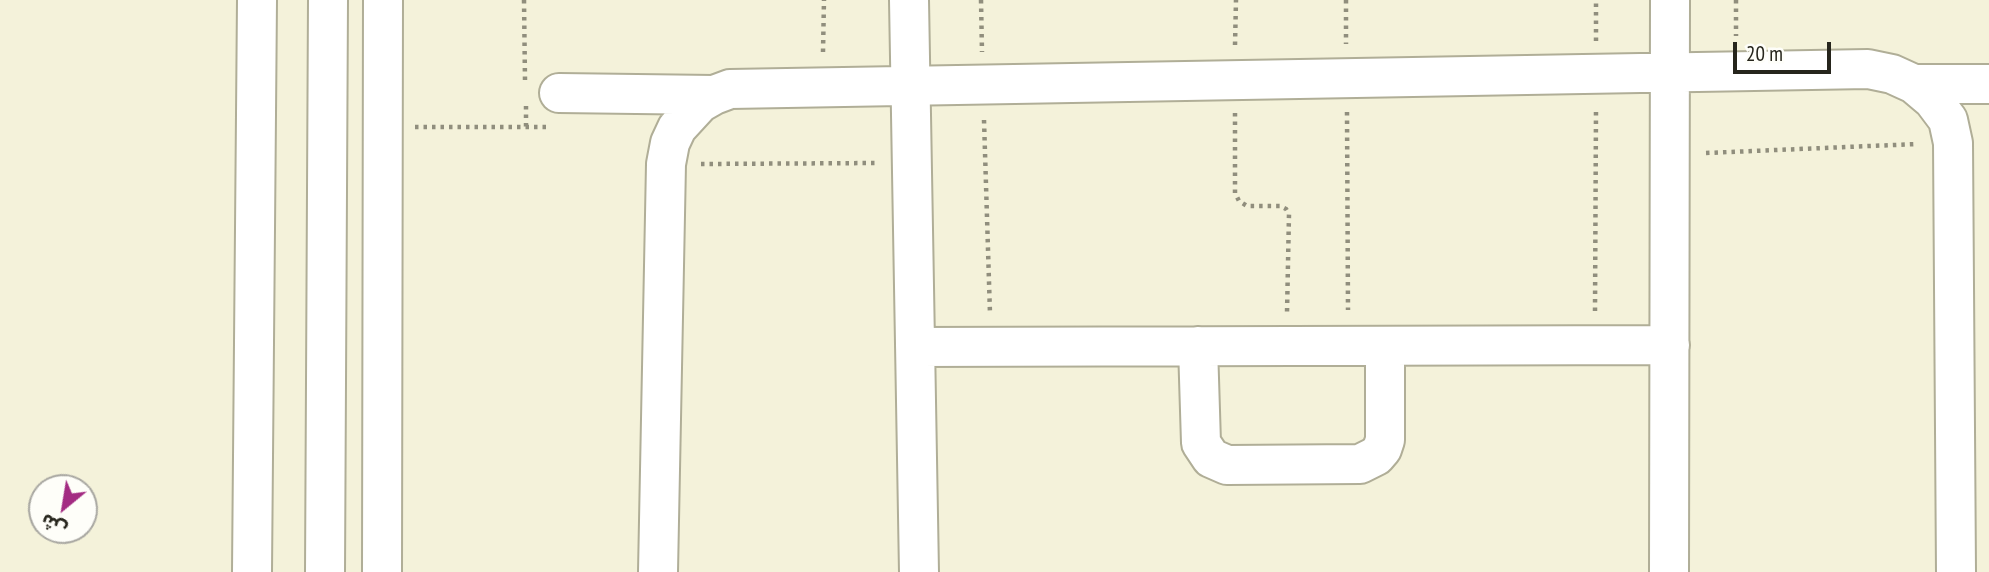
<!DOCTYPE html>
<html>
<head>
<meta charset="utf-8">
<style>
  body { margin:0 }
  #map { position:relative; width:1989px; height:572px; overflow:hidden; background:#f4f2da; font-family:"PT Sans Narrow","Noto Sans Arabic",sans-serif }
  canvas { display:block }
  .north { position:absolute; left:28px; top:474px; width:70px; height:70px; box-sizing:border-box; background:#fefef9; border:2px solid #a8a7a1; border-radius:50%; rotate:210deg; font-size:19px; font-weight:700; line-height:28px; text-align:center; color:#26251c }
  .north::after { content:''; display:block; margin:auto; width:24px; height:32px; background:#a32b82; clip-path:polygon(50% 0,100% 100%,50% 72%,0 100%) }
  .scale { position:absolute; left:1733px; top:42px; width:98px; height:32px; box-sizing:border-box; border:4px solid #26251c; border-top:0; padding-left:9px; font-size:21px; line-height:24px; white-space:nowrap; color:#26251c; -webkit-text-stroke:5px #fefef9; paint-order:stroke }
</style>
</head>
<body>
<div id="map">
<canvas width="1989" height="572"></canvas>
<div class="north">ش</div>
<div class="scale">20 m</div>
</div>
<script>
const ctx = document.querySelector('canvas').getContext('2d');
ctx.lineJoin = 'round';
const toPath = rows => new Path2D(rows.map(r => 'M' + r).join(''));
function strokePath(path, color, width, dash) { ctx.strokeStyle = color; ctx.lineWidth = width; ctx.lineCap = dash ? 'butt' : 'round'; ctx.setLineDash(dash || []); ctx.stroke(path); }
const path = toPath([
  [524,0,525,80],
  [981,0,982,52],
  [1346,0,1346,44],
  [1736,0,1736,36],
  [1596,41,1596,0],
  [1235,45,1236,0],
  [823,52,824,0],
  [526,106,526,127],
  [1347,112,1348,310],
  [1235,113,1235,193,1239,201,1247,206,1280,206,1286,209,1289,214,1287,313],
  [984,120,990,314],
  [415,127,547,127],
  [1706,153,1917,144],
  [701,164,878,163],
  [1595,311,1596,109]
]);
const minor = toPath([
  [909,0,919,572],
  [1914,84,1989,84],
  [559,93,714,95],
  [1198,346,1201,443,1211,458,1227,465,1360,464,1376,456,1382,449,1385,440,1385,346],
  [915,347,1670,345],
  [252,572,257,0],
  [325,572,328,0],
  [382,572,383,0],
  [658,572,666,164,670,143,677,128,700,103,714,95,730,89,1868,69,1892,74,1914,84,1933,100,1948,120,1953,143,1956,572],
  [1669,572,1670,0]
]);
strokePath(minor, '#b0ae97', 42);
strokePath(path, '#908e7d', 4.5, [3.5, 5]);
strokePath(minor, '#fff', 38);
</script>
</body>
</html>
